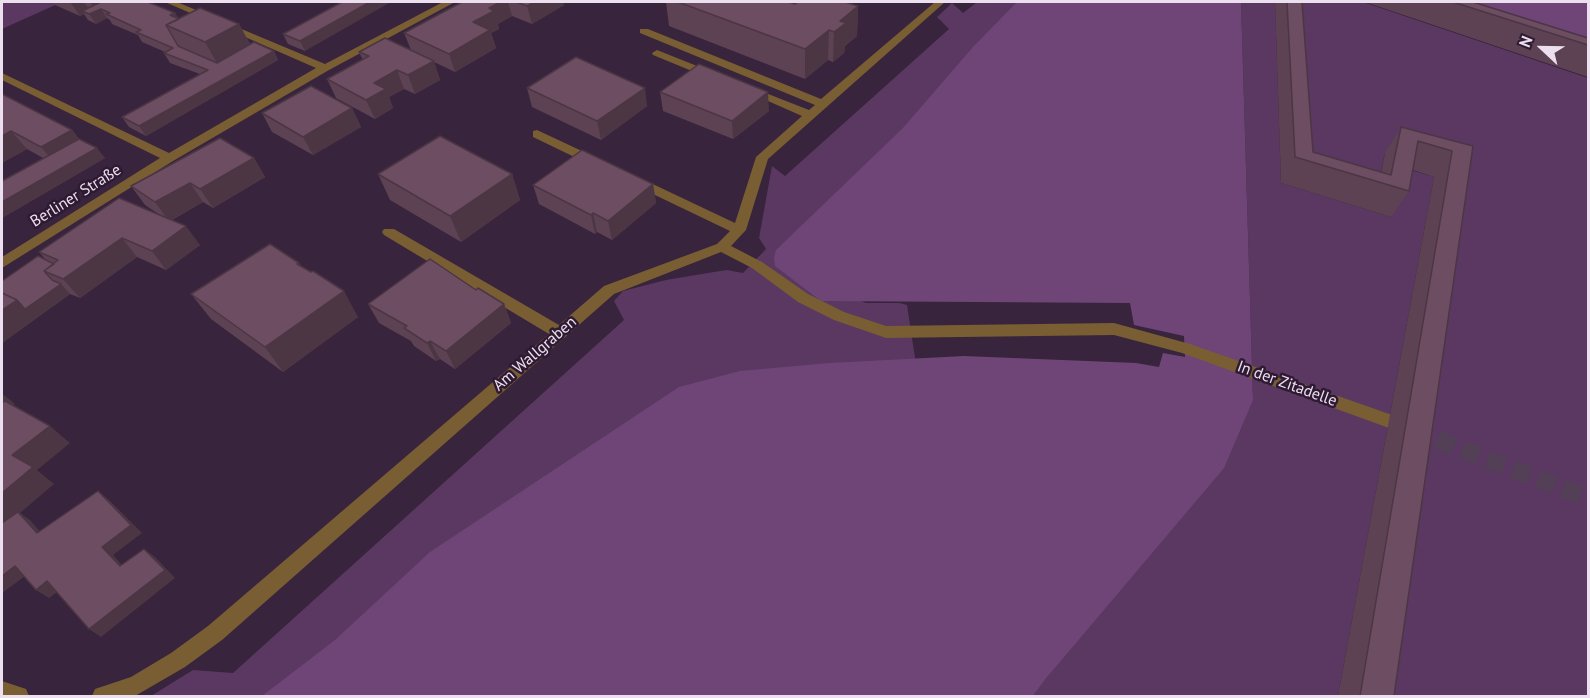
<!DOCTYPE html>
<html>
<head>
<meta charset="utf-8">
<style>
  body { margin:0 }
  #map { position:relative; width:1590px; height:698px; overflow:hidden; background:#38243c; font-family:"PT Sans",sans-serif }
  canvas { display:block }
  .frame { position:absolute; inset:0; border:3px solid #ecdfef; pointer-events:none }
  .north { position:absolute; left:1512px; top:18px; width:60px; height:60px; -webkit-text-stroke:4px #2e1a32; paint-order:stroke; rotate:292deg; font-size:16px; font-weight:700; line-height:24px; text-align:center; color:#ecdfef }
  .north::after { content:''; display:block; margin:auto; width:21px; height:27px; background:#ecdfef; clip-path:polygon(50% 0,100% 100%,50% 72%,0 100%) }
</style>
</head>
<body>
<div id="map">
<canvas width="1590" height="698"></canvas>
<div class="frame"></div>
<div class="north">N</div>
</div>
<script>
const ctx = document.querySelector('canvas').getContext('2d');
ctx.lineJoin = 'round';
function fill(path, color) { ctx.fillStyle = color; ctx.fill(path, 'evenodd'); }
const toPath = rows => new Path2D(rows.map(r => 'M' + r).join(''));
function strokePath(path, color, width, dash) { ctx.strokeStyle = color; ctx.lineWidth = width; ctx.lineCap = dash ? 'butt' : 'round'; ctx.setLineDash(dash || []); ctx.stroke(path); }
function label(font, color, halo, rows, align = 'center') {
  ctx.font = font + ' "PT Sans",sans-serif'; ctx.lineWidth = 5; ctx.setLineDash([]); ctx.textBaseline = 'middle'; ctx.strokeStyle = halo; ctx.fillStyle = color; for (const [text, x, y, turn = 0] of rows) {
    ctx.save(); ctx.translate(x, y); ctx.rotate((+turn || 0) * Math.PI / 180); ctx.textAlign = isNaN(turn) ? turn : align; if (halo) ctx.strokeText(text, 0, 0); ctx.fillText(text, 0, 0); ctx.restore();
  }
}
const green = toPath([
  [2,2,62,2,2,29],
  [977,2,1048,2,848,295,866,303,899,303,907,305,917,371,427,696,151,696,193,670,233,673,624,320,614,301,623,291,666,280,714,272,727,270,743,273,766,249,759,238,772,166,785,176,949,29,937,17,952,3,963,13],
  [1241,2,1275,2,1281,183,1391,217,1401,167,1434,177,1338,696,1033,696,1253,400],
  [1289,2,1363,2,1588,78,1588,696,1369,696,1455,173,1385,153,1374,201,1299,178]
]);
const forest = toPath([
  [1017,2,1241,2,1253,400,1224,468,1048,676,1033,696,262,696,335,640,430,552,679,387,740,371,829,363,964,356,1136,363,1159,367,1163,353,1185,357,1184,336,1134,325,1130,303,821,301,775,266,774,258,776,250,903,128,973,47],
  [1443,2,1588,2,1588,49]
]);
const minorTunnel = toPath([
  [1412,430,1588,498]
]);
const minor = toPath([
  [165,2,177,2,325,64,443,2,455,2,329,70,173,161,2,268,2,257,160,158,2,80,2,73,169,153,316,68,165,2],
  [935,2,945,2,768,159,746,230,731,246,762,262,808,294,844,312,886,326,1114,323,1190,344,1395,416,1397,421,1395,426,1389,428,1182,353,1114,335,886,338,834,320,798,302,752,268,721,252,614,294,222,640,185,667,135,696,92,696,95,689,131,677,171,653,208,626,549,334,384,235,382,232,384,229,394,229,559,325,604,286,717,244,730,231,632,184,630,181,632,178,640,178,735,223,756,157,802,116,743,90,749,87,753,88,809,110,815,105,640,33,640,29,648,29,821,99,935,2],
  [657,50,717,74,719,76,717,78,709,78,653,55,652,53,657,50],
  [537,130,599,159,601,162,599,165,591,165,533,137,533,131,537,130],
  [2,681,26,689,29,696,2,696,2,681]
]);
const wall = toPath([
  [53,2,148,2,175,13,178,18,239,24,250,44,274,51,278,60,146,136,129,127,122,117,200,74,170,63,164,53,165,52,142,42,138,35,112,24,110,20,107,18,96,24,88,20,84,14,80,16,55,5],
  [342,2,305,51,288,44,283,34],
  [462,2,563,2,564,5,532,24,512,16,498,24,499,29,491,33,496,48,455,72,434,62,440,80,415,94,404,89,389,97,393,108,375,119,336,98,327,79,363,60,359,52,411,50,404,33],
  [666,2,845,2,858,6,857,36,845,46,844,53,833,62,828,60,805,79,669,26],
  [1275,2,1302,2,1313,152,1381,172,1385,153,1401,127,1473,146,1394,696,1338,696,1434,177,1413,170,1409,191,1391,217,1281,183],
  [1365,2,1473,2,1588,38,1588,77],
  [527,88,647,106,601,140,532,107],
  [660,92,769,111,733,139,663,111],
  [2,94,72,130,79,139,105,158,2,218,2,181,43,158,27,149,2,163],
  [352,108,361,127,313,155,272,132,262,113],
  [254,158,265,177,213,208,203,202,172,220,200,245,166,270,137,257,80,298,70,294,2,343,2,281,46,260,39,252,160,215,145,205,131,186],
  [378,174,512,174,520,200,461,242,390,200],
  [653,184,656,203,612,240,597,232,595,234,539,204,533,185],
  [299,263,302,267,358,317,283,372,211,319,191,294],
  [476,290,504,304,511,323,455,369,440,359,436,361,414,346,411,341,379,323,368,304]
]);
const shadedWall = toPath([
  [70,2,84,2,90,11,82,11,84,14,80,16],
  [90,2,127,2,101,9,107,18,96,24,89,14,96,11],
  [370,2,391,2,305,51,300,41],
  [501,2,508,2,512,16,498,24,499,29,491,33,496,48,455,72,449,54,473,22,489,8],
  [535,2,563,2,564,5,532,24,527,6],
  [858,6,857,36,845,46,844,53,833,62,834,32,840,21],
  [175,13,181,22,170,15],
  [239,24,255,54,222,72,205,42],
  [829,30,828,60,805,79,805,49],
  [274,51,278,60,146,136,139,126],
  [434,61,440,80,415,94,408,75],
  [397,70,404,89,389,97,393,108,375,119,366,100,374,83],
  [645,88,647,106,601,140,597,121],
  [768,92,769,111,733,139,732,121],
  [352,108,361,127,313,155,303,137],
  [72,130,86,149,57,166,41,147],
  [11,131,27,149,2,163,2,136],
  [97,148,105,158,2,218,2,202],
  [254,158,265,177,213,208,200,189],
  [512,174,520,200,461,242,450,216],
  [190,183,203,202,169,221,155,202],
  [653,184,656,203,612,240,608,221],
  [593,213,597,232,595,234,591,215],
  [186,226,200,245,166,270,152,251],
  [122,238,137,257,80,298,63,279],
  [61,284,70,294,2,343,2,310,17,300],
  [344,291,358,317,283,372,265,347],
  [504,304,511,323,455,369,446,351],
  [430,341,440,359,436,361,427,343],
  [4,395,15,404,2,414,2,396],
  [50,426,70,443,37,470,54,484,20,513,30,520,49,542,2,528,2,493,12,455],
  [98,491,109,500,142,533,113,555,131,575,120,566,102,547],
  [144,549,155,557,175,578,101,637,89,629],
  [15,566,28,574,2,593,2,576],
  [47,581,60,590,49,598,36,590]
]);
const building = toPath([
  [101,2,148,2,175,13,170,15,179,19,166,25,178,46,217,63,254,42,274,51,139,126,122,117,208,70,164,53,173,48,136,32,141,30,106,14,110,13,101,9,89,14,82,11,101,2],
  [342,2,370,2,300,41,283,34,342,2],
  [462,2,501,2,489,8,494,11,473,22,490,30,449,54,404,33,462,2],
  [516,2,535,2,527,6,516,2],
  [678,2,789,2,795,4,798,2,845,2,858,6,840,21,846,23,834,32,829,30,805,49,678,2],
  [1287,2,1302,2,1313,152,1391,175,1401,127,1473,146,1394,696,1360,696,1452,151,1418,141,1409,191,1295,157,1287,2],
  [1453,2,1473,2,1588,38,1588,45,1453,2],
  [200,8,239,24,205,42,166,25,200,8],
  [385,38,434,61,408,75,397,70,374,83,386,89,366,100,327,79,369,56,359,52,385,38],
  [576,57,645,88,597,121,527,88,576,57],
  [699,64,768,92,732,121,660,92,699,64],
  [311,86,352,108,303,137,262,113,311,86],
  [2,94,72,130,41,147,11,131,2,136,2,94],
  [440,136,512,174,450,216,378,174,440,136],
  [220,138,254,158,200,189,190,183,155,202,131,186,220,138],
  [79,139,97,148,2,202,2,181,79,139],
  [582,150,653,184,608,221,593,213,591,215,533,185,582,150],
  [119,198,186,226,152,251,122,238,63,279,44,271,58,260,39,252,119,198],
  [270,244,299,263,297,264,311,272,313,271,344,291,265,347,191,294,270,244],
  [38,256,54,264,44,271,52,280,61,284,25,309,17,300,2,293,2,281,38,256],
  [430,259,476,290,478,288,504,304,446,351,430,341,427,343,404,328,407,326,368,304,430,259],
  [2,293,17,300,2,310,2,293],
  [5,401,50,426,12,455,33,467,2,493,2,403,5,401],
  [98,491,131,525,102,547,120,566,144,549,165,570,89,629,47,581,36,590,15,566,2,576,2,523,18,512,37,533,98,491]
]);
const streetNames = [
  ["Berliner Straße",76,196,-32],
  ["Am Wallgraben",535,354,-41],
  ["In der Zitadelle",1287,384,20]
];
fill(green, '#5a3861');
fill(forest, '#6f4578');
strokePath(minorTunnel, '#534057', 18, [18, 9]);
fill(minor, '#785e32');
fill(wall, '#5d4253');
fill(shadedWall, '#4c3644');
fill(building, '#6c4d61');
strokePath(building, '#4c3644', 1.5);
label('16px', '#ecdfef', '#2e1a32', streetNames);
</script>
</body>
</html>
